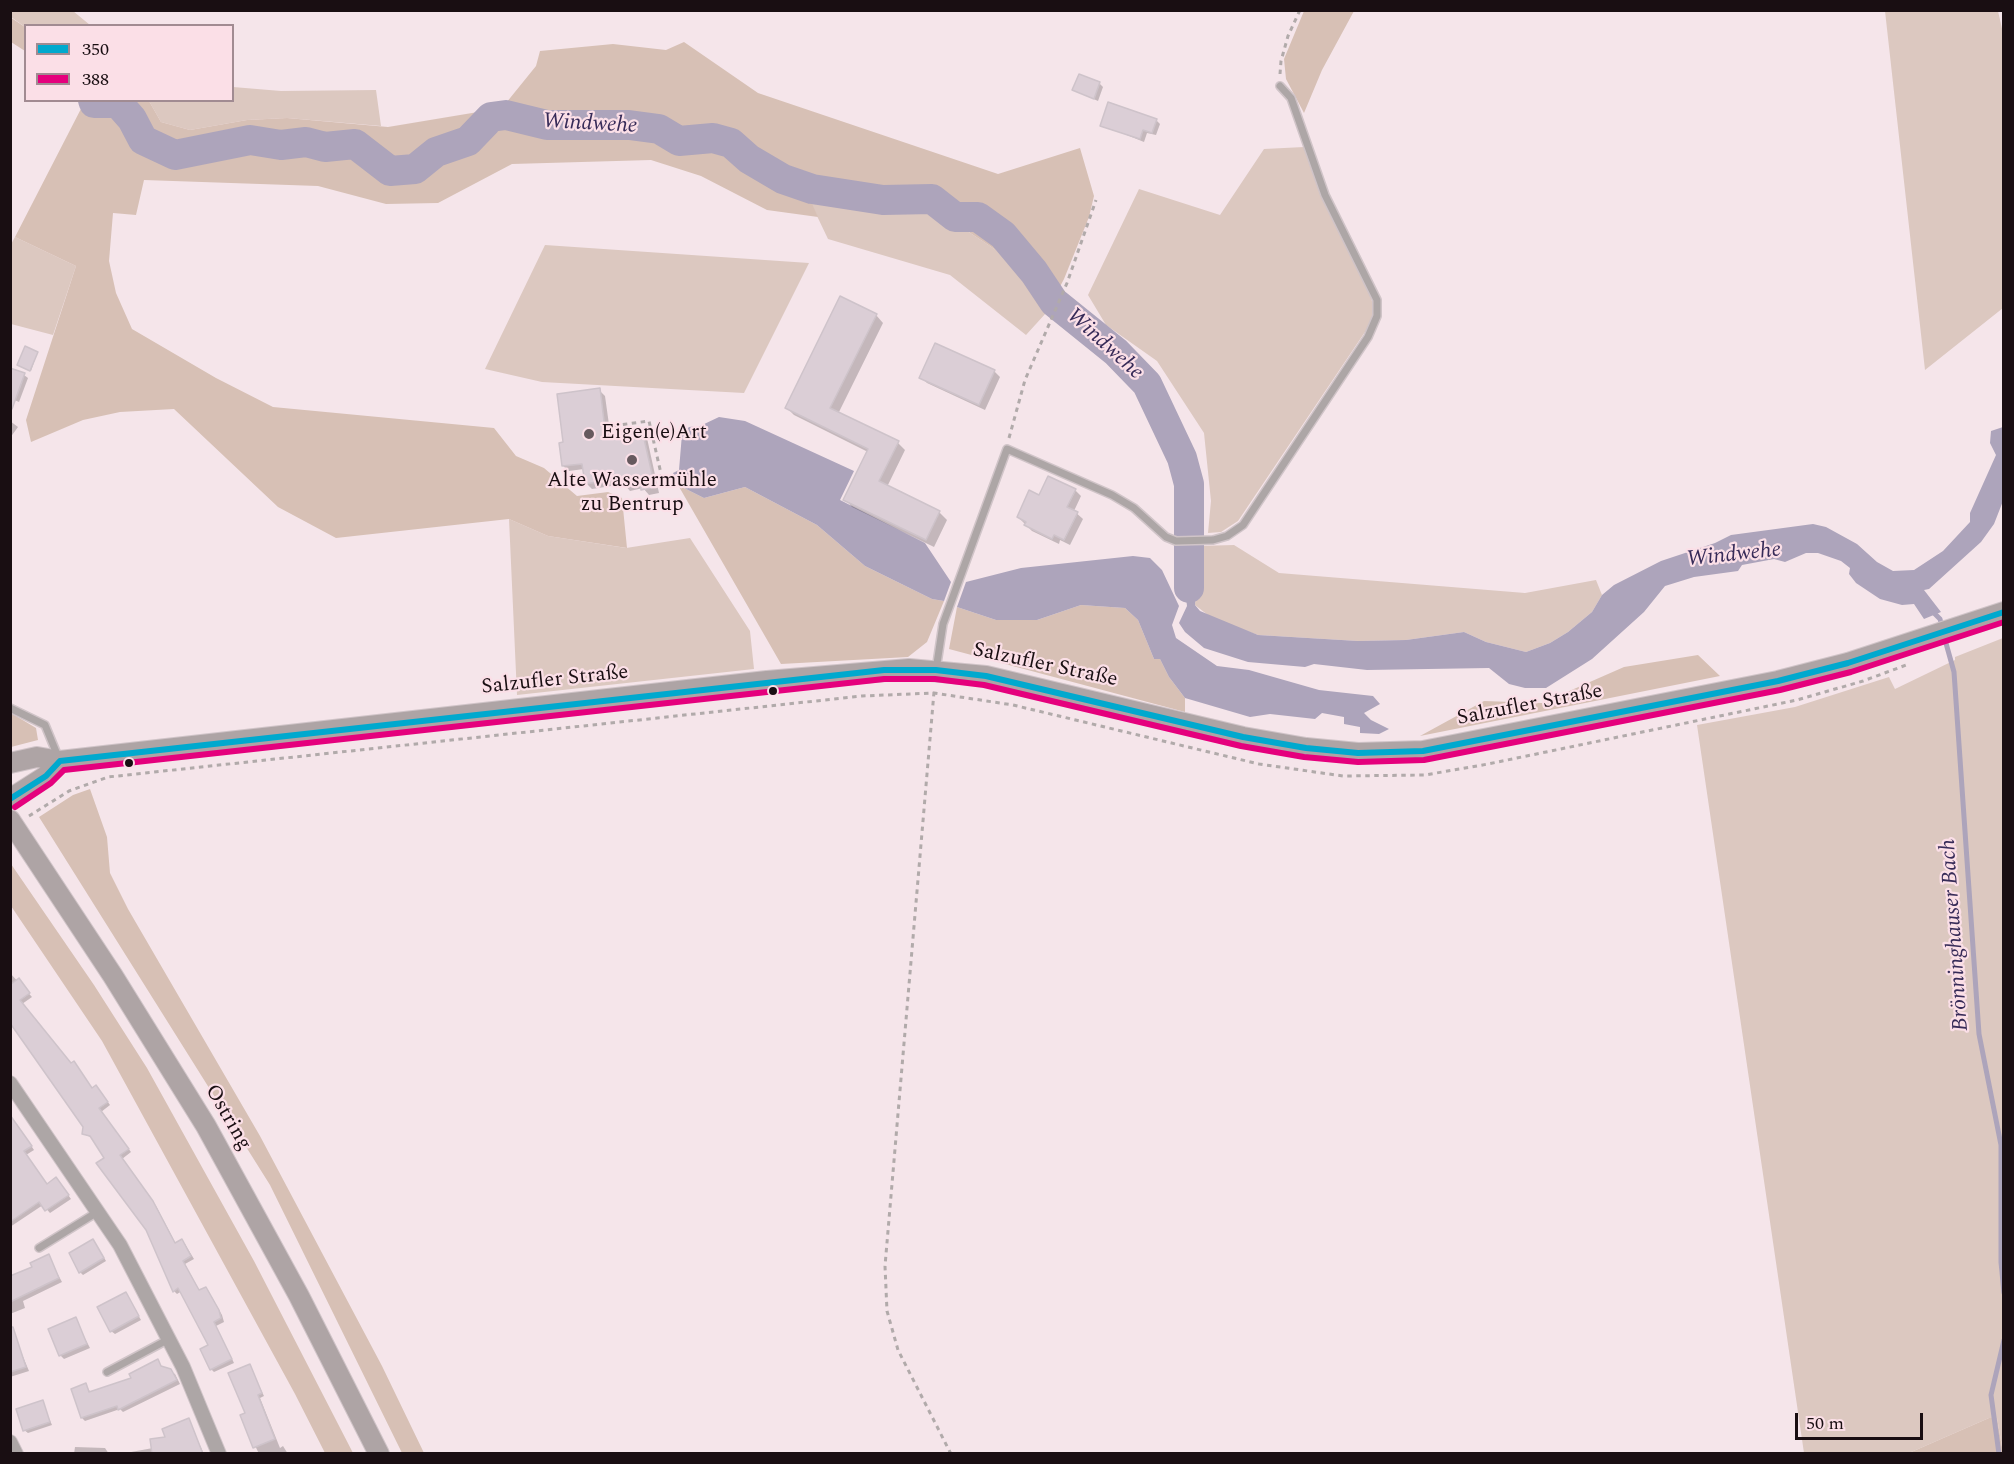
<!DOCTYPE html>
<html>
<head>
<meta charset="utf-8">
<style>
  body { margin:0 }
  #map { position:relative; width:2014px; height:1464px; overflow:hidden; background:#f5e5ea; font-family:Spectral,serif }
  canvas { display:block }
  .frame { position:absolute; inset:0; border:12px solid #190e12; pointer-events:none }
  .legend { position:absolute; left:24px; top:24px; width:210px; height:78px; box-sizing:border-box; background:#fbdfe7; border:2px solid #a18b92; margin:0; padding:8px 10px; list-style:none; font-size:18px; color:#190e12 }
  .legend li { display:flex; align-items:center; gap:12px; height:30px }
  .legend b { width:30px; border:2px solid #a18b92 }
  .scale { position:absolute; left:1795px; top:1413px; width:128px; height:27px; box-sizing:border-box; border:3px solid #190e12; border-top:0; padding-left:8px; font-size:18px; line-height:21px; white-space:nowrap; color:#190e12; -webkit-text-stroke:4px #fbdfe7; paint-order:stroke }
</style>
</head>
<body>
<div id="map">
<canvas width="2014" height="1464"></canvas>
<div class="frame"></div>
<ul class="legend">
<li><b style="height:8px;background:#00a9ce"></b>350</li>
<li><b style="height:8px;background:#e5007d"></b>388</li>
</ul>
<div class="scale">50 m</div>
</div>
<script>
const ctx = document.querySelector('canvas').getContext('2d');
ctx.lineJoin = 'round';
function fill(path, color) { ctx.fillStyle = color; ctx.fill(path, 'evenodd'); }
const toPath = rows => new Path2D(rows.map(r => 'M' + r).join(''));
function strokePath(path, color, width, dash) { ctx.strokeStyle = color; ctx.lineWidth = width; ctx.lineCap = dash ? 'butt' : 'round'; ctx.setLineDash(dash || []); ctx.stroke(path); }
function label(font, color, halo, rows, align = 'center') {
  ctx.font = font + ' Spectral,serif'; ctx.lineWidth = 4.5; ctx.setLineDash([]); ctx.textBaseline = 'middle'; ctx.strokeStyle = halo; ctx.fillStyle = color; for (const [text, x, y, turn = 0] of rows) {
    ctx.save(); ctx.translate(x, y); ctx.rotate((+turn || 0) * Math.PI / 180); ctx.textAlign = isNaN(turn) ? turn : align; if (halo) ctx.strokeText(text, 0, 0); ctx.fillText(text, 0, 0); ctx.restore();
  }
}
const green = toPath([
  [11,11,73,11,90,25,25,27,11,17],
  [1885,11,1998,11,2003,33,2003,308,1925,370],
  [233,87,281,91,376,90,381,126,287,118,247,120,190,130,161,122,149,101,232,100],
  [1304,147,1327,209,1371,297,1374,311,1371,323,1238,521,1221,532,1208,533,1211,501,1204,433,1157,361,1106,325,1088,295,1139,189,1220,215,1264,149],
  [807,195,831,201,928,205,1014,262,1046,313,1026,335,950,275,828,239],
  [15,237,76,266,53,335,11,324,10,246],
  [545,245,809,263,744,393,542,382,485,369],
  [509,519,548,536,626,548,690,538,750,631,754,669,517,695],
  [1234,545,1279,573,1525,593,1596,580,1602,595,1592,612,1568,632,1550,643,1526,652,1486,642,1464,632,1406,640,1358,641,1258,635,1213,619,1195,605,1198,546],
  [2003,638,2003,1452,1997,1418,1989,1418,1909,1453,1804,1453,1697,725,1795,707,1889,677,1895,689,1955,660,1955,657]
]);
const forest = toPath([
  [1304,11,1354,11,1322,70,1304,113,1286,79,1284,59],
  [10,17,25,27,25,51,11,42],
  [684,42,758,93,998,174,1080,148,1094,196,1089,217,1064,279,1046,313,1014,262,928,205,831,201,808,195,818,217,767,210,701,176,651,160,512,164,438,203,386,204,318,186,144,180,136,215,113,213,109,261,116,293,132,329,216,378,273,407,494,428,516,456,544,468,577,496,608,492,622,498,627,548,548,536,509,519,336,538,278,507,174,409,120,412,83,420,31,442,26,420,76,266,15,237,85,101,89,101,95,111,99,101,149,101,161,122,190,130,247,120,287,118,388,127,502,108,536,66,540,51,613,44,666,50],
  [678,485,704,498,745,487,817,525,865,566,932,599,944,601,927,642,908,657,781,664],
  [1081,605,1125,608,1138,620,1154,659,1160,659,1169,677,1185,698,1185,712,949,649,957,607,996,620,1037,620],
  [1698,655,1720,676,1420,736,1484,701,1542,703,1624,667],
  [11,713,36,728,38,740,11,747],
  [90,789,107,837,110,873,128,909,260,1136,382,1366,424,1453,402,1453,270,1185,39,817,73,795],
  [11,864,94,985,147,1068,254,1261,353,1453,325,1453,295,1394,102,1041,11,906],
  [1989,1418,1997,1418,2003,1453,1909,1453]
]);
const water = toPath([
  [719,417,745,421,854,471,840,500,925,543,951,582,944,601,932,599,865,566,817,525,745,487,704,498,678,485,673,473,679,470,682,434,689,427,700,426],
  [2003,427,2003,501,1994,524,1981,542,1929,589,1924,590,1941,612,1924,619,1914,604,1902,605,1880,599,1856,583,1849,574,1850,568,1841,561,1818,553,1806,553,1785,562,1774,559,1742,565,1738,571,1694,577,1665,586,1644,612,1592,659,1546,688,1525,688,1509,684,1489,668,1367,670,1314,664,1305,667,1248,662,1204,648,1185,632,1179,623,1187,606,1180,546,1198,546,1195,605,1200,611,1258,635,1358,641,1406,640,1464,632,1486,642,1526,652,1550,643,1568,632,1592,612,1602,595,1614,585,1661,561,1715,543,1731,535,1813,524,1826,527,1857,544,1877,562,1893,571,1914,570,1943,551,1970,522,1970,513,1996,455,1990,443,1991,431],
  [1133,556,1150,558,1162,570,1179,606,1172,625,1176,638,1217,666,1249,670,1319,690,1373,696,1380,704,1364,713,1371,720,1389,729,1379,734,1360,733,1360,727,1344,724,1344,717,1322,713,1315,719,1270,714,1250,717,1185,698,1169,677,1160,659,1154,659,1138,620,1125,608,1081,605,1037,620,996,620,957,607,966,582,1021,568]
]);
const shadow = toPath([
  [1099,83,1103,87,1098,101,1074,90],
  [1156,120,1160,124,1156,135,1147,133,1144,142,1102,125],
  [876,315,883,323,838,414,898,443,905,450,887,487,939,512,947,520,934,547,852,507,845,499,868,452,794,415,787,408],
  [37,354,31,371,20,366],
  [994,371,1000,377,985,410,927,383,921,377],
  [24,375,28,378,19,402,10,398],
  [599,390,605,396,611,439,641,432,647,438,659,493,649,495,643,488,630,491,624,484,592,489,587,484,584,469,569,471,563,466,565,444],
  [10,421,18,427,10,438],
  [1075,490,1081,496,1074,511,1083,519,1070,545,1060,540,1059,544,1032,531,1018,517,1040,497],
  [10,973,32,997,22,1004,92,1089,99,1090,110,1105,101,1112,131,1152,122,1159,156,1206,176,1244,182,1241,185,1244,194,1259,185,1264,200,1292,206,1288,209,1292,222,1315,224,1322,216,1326,234,1363,214,1372,211,1369,211,1346,182,1291,177,1294,174,1291,147,1229,106,1158,93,1138,83,1134,85,1126,10,1021],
  [18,1126,34,1150,26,1155,47,1185,59,1182,71,1199,50,1213,43,1205,10,1227,10,1195],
  [96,1244,106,1261,83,1275,80,1272],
  [48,1256,62,1282,23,1301,25,1308,10,1314,10,1277,34,1268],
  [126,1294,141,1320,115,1334,111,1331],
  [75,1319,90,1348,64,1359,60,1355],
  [19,1347,29,1371,10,1377,10,1350],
  [158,1361,163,1368,175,1374,180,1384,123,1412,120,1409,85,1421,82,1418,86,1385,91,1393,133,1379],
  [249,1366,264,1396,260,1398,280,1448,283,1446,288,1454,259,1454,245,1424],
  [42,1402,52,1425,28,1433,24,1430],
  [188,1419,204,1454,120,1454,153,1448],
  [75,1447,105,1448,109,1454,74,1454]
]);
const stream = toPath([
  [1931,610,1940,619,1942,627],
  [1944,636,1954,672,1979,1034,2001,1145,2001,1262,2004,1293],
  [1999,1454,1991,1395,2004,1340]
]);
const river = toPath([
  [93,100,94,103,118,103,132,119,143,140,175,155,250,140,281,145,306,142,325,147,355,144,390,171,415,169,436,152,468,141,491,117,506,115,547,125,629,125,659,129,679,141,713,138,731,143,749,159,783,179,812,189,883,200,932,199,955,217,978,217,1003,235,1034,272,1054,302,1116,352,1147,384,1182,458,1189,484,1189,588]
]);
const building = toPath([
  [1079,74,1100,82,1094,99,1072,90,1079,74],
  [1108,102,1157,119,1152,133,1143,130,1140,139,1100,126,1108,102],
  [840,296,877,314,830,408,899,441,879,481,940,511,926,540,843,500,868,449,785,408,840,296],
  [935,343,995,370,979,405,919,378,935,343],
  [25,346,38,352,30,371,17,365,25,346],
  [10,368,25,373,12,409,10,409,10,368],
  [600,388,606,438,642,430,655,487,641,490,640,482,623,486,621,478,585,484,582,464,562,466,559,443,563,442,557,394,600,388],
  [1048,476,1076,489,1067,507,1078,512,1064,540,1054,535,1052,539,1024,525,1026,522,1017,517,1029,490,1039,495,1048,476],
  [19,978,30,993,20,1000,71,1063,74,1061,92,1088,96,1085,108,1102,99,1108,129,1149,120,1155,153,1201,175,1243,182,1239,191,1256,183,1261,199,1290,206,1287,219,1310,221,1318,214,1322,232,1359,210,1370,200,1349,208,1345,178,1288,173,1292,146,1230,96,1163,104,1158,90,1136,82,1134,83,1127,10,1023,10,985,19,978],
  [10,1115,32,1146,24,1151,47,1184,56,1177,69,1195,45,1211,39,1202,10,1222,10,1115],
  [93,1239,104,1258,79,1273,69,1253,93,1239],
  [49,1254,59,1278,10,1302,10,1276,32,1267,30,1263,49,1254],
  [126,1292,139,1316,110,1332,97,1307,126,1292],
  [76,1317,87,1344,59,1356,48,1329,76,1317],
  [10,1327,13,1327,26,1367,10,1372,10,1327],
  [158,1359,161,1366,171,1369,177,1380,118,1410,117,1406,81,1418,71,1389,86,1383,89,1392,131,1378,129,1374,158,1359],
  [250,1364,262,1393,258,1395,275,1439,253,1448,240,1415,245,1413,228,1373,250,1364],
  [43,1400,50,1422,23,1431,16,1409,43,1400],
  [189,1418,203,1454,152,1454,150,1439,165,1437,162,1429,189,1418]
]);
const path = toPath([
  [1280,74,1281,61,1288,36,1300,10],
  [605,427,649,421,662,478],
  [1009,438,1025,380,1067,283,1096,200],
  [934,692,885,1266,887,1311,898,1350,951,1454],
  [29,816,69,791,108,777,862,696,934,693,1013,705,1259,764,1343,776,1425,775,1488,764,1797,700,1863,681,1909,664]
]);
const lane = toPath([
  [936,670,943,624,1007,449,1112,495,1134,508,1166,537,1176,541,1213,540,1227,536,1243,525,1368,337,1377,316,1377,300,1325,195,1291,98,1280,86],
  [10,708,45,725,59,759],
  [39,1248,99,1211],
  [107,1372,169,1339]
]);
const street = toPath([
  [10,1083,120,1245,183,1367,219,1454],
  [10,1442,16,1454]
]);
const secondary = toPath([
  [10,763,37,757,60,761,767,681,909,669,986,676,1243,737,1306,748,1358,753,1423,751,1778,681,1848,663,2004,612],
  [10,799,46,776,60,761],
  [10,820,113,976,206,1126,299,1296,379,1454]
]);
const bus1 = toPath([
  [10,799,46,776,60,761,884,670,936,670,986,676,1243,737,1306,748,1358,753,1423,751,1778,681,1848,663,2004,612]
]);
const bus2 = toPath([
  [15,807,51,783,64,770,884,679,935,679,984,685,1241,746,1304,757,1358,762,1424,760,1780,690,1851,672,2004,622]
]);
const markers = [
  [589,434,6,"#66595e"],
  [632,460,6,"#66595e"],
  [773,691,5,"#190e12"],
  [129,763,5,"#190e12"]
];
const poiNames = [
  ["Eigen(e)Art",601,434],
  ["Alte Wassermühle",632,482,"center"],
  ["zu Bentrup",632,506,"center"]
];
const streetNames = [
  ["Salzufler Straße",1045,666,12],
  ["Salzufler Straße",555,681,-6],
  ["Salzufler Straße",1530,706,-11],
  ["Ostring",227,1118,60]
];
const waterNames = [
  ["Windwehe",590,125,3],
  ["Windwehe",1104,345,42],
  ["Windwehe",1734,556,-6],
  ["Brönninghauser Bach",1956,935,-94]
];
fill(green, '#dcc8c0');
fill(forest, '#d7c0b5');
fill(water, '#ada4bb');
fill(shadow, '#0003');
strokePath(stream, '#ada4bb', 5);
strokePath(river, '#ada4bb', 30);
fill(building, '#dbced6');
strokePath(building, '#cec3ca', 1.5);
strokePath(lane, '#d0c4c8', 10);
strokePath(street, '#d0c4c8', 16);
strokePath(secondary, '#d0c4c8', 22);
strokePath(path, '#b1aaaa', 3, [4.5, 4.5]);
strokePath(lane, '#ada6a6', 7);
strokePath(street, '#ada6a6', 14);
strokePath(secondary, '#aea4a5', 20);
strokePath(bus1, '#00a9ce', 6);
strokePath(bus2, '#e5007d', 6);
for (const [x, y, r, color] of markers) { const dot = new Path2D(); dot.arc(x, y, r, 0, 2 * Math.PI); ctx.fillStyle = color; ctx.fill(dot); strokePath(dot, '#fbdfe7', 2); }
label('21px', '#190e12', '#fbdfe7', poiNames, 'left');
label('21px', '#190e12', '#fbdfe7', streetNames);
label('italic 22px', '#372b58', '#fbdfe7', waterNames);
</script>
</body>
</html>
